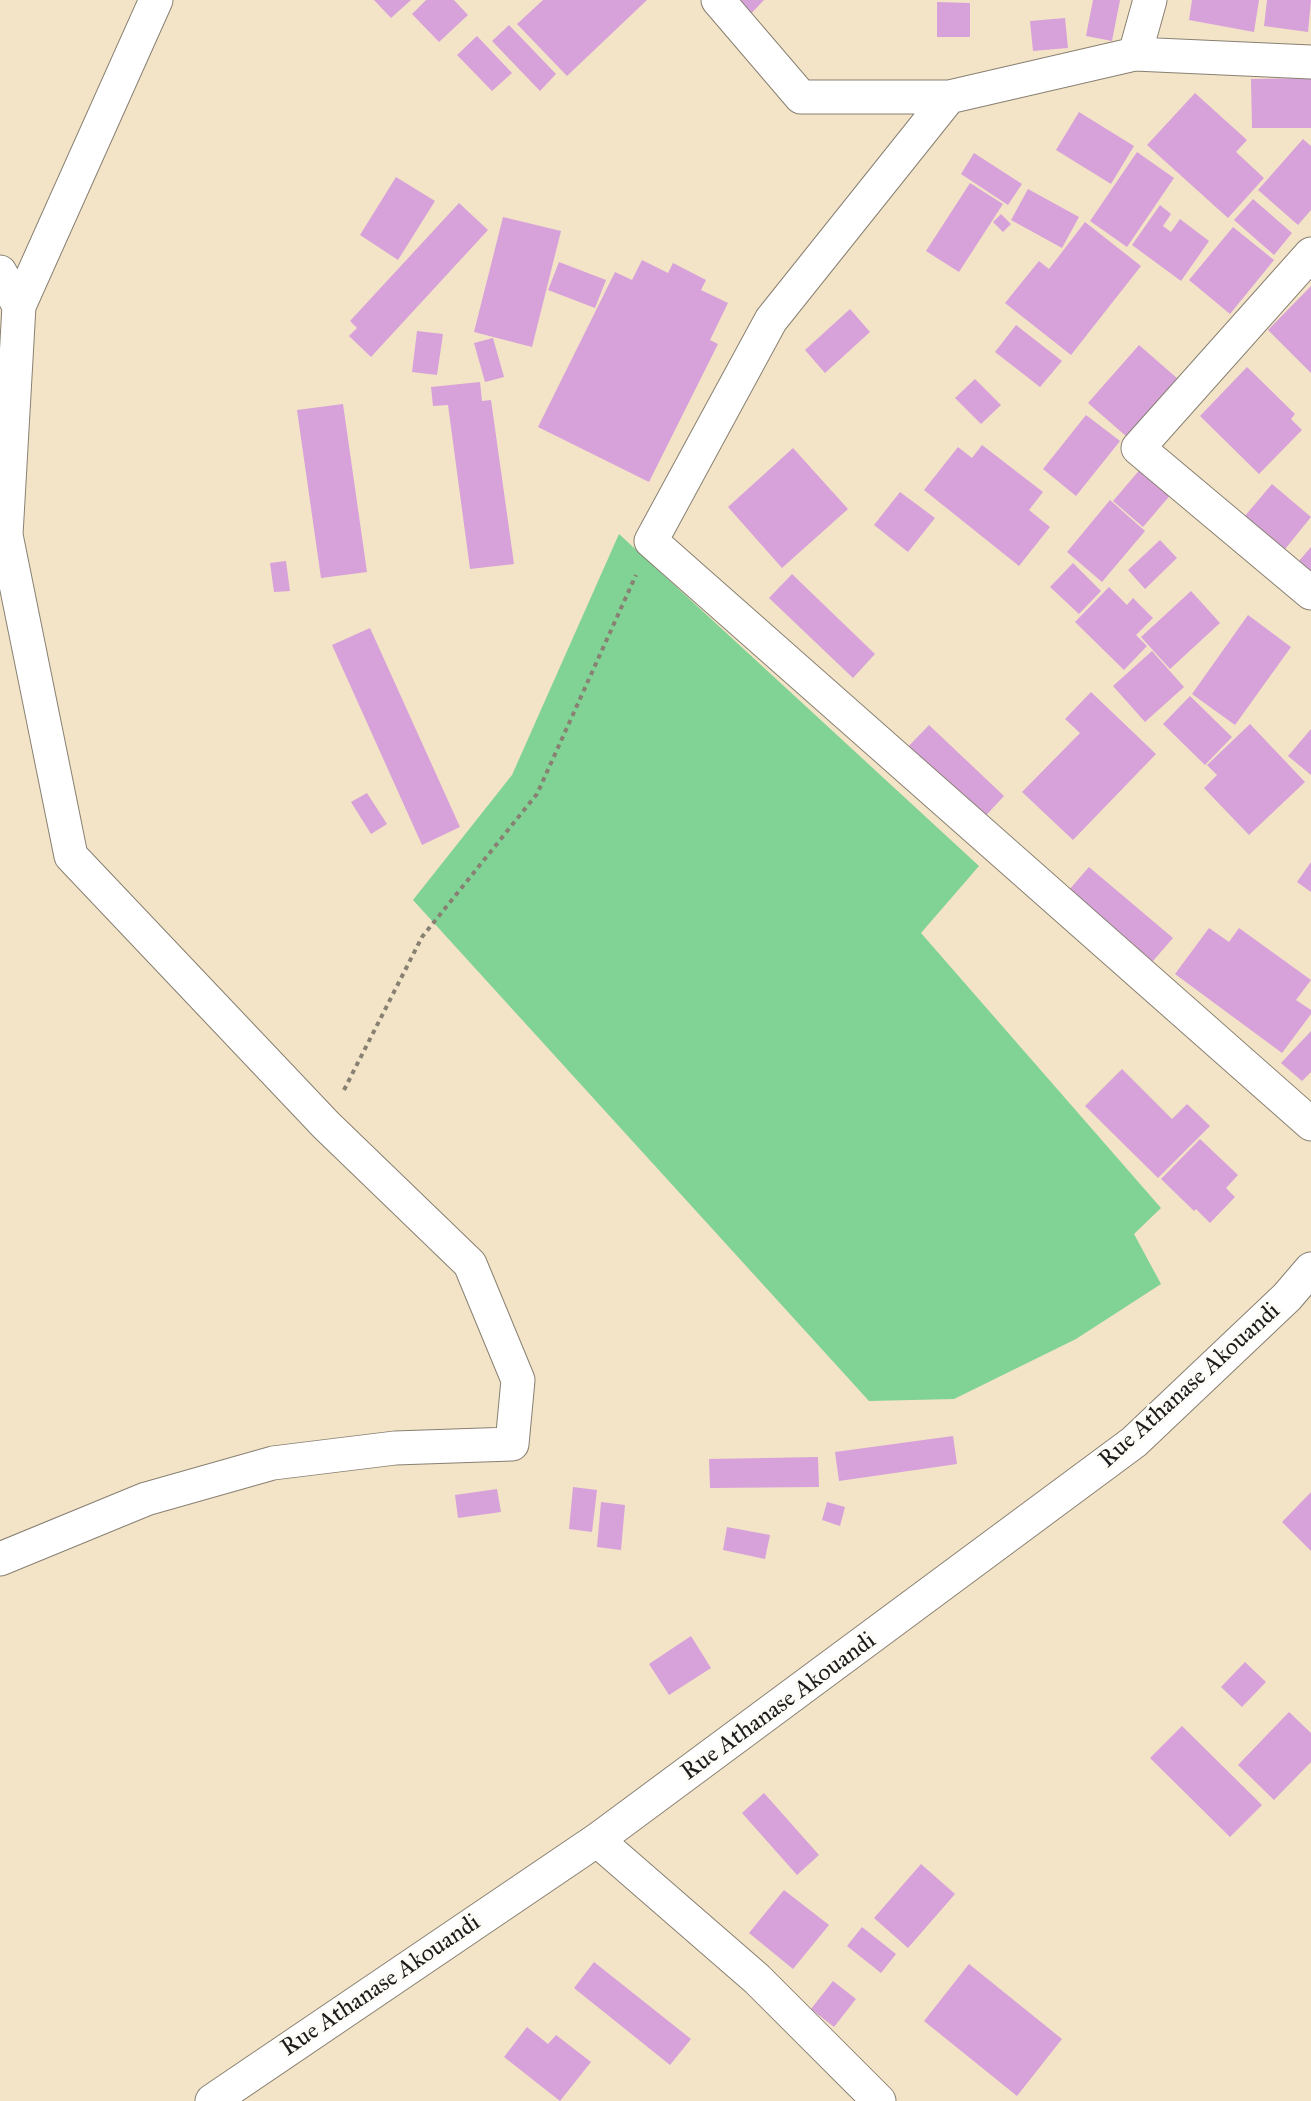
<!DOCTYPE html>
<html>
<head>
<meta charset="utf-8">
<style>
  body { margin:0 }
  canvas { display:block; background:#f3e3c7 }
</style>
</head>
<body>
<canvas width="1311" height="2101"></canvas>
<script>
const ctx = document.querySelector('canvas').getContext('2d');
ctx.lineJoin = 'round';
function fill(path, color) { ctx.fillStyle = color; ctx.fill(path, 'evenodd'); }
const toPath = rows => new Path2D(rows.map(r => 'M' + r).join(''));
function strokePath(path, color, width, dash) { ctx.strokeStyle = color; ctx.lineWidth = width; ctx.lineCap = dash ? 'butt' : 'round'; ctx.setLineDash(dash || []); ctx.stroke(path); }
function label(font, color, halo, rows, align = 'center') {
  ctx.font = font + ' "IM FELL Great Primer",serif'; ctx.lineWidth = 6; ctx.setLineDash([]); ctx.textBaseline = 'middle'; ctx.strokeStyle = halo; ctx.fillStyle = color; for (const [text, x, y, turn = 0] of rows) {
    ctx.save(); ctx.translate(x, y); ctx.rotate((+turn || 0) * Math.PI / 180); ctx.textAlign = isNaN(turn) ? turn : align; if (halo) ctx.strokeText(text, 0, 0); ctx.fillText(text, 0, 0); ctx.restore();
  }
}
const green = toPath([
  [619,534,979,866,921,933,1161,1208,1134,1234,1161,1284,1076,1339,954,1399,869,1401,413,900,512,775]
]);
const building = toPath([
  [374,0,411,0,391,18],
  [426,0,454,0,468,15,439,42,412,14],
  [543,0,647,0,567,76,517,24],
  [729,0,764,0,747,18],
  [1093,0,1120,0,1112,41,1086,36],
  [1192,0,1259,0,1254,32,1189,20],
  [1267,0,1311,0,1308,32,1264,26],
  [937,2,970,3,970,37,937,37],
  [1065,18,1068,48,1033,51,1030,21],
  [509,25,556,74,540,91,492,41],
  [477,36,512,73,492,91,457,55],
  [1311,78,1311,128,1252,128,1251,79],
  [1195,93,1247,140,1236,152,1264,178,1228,218,1147,145],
  [1079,112,1134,146,1111,184,1056,150],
  [1303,139,1311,146,1311,210,1298,225,1258,190],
  [1137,152,1174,178,1127,247,1090,221],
  [974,153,1022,184,1008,205,961,174],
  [396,177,435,201,398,260,360,235],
  [970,183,1003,204,959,272,926,251],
  [1028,189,1079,217,1062,248,1011,220],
  [1253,199,1292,233,1274,255,1234,220],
  [459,203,488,230,371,357,349,336,357,328,350,321],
  [1160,205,1171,214,1163,226,1171,232,1180,219,1209,241,1181,281,1132,245],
  [1001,214,1011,224,1003,232,993,222],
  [503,217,561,231,532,347,474,332],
  [1085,222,1141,266,1071,355,1005,303,1039,261,1049,269],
  [1233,227,1274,260,1230,314,1189,280],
  [642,260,668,273,673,263,706,280,701,290,728,303,710,340,718,344,649,482,538,427,615,272,632,280],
  [559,262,606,280,595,308,548,290],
  [1311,286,1311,373,1268,330],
  [850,309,870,332,825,373,805,350],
  [1016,325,1062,361,1040,387,995,352],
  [417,331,443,334,437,375,412,372],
  [493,338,504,377,485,382,474,343],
  [1139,345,1178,379,1127,437,1088,403],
  [1247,367,1295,414,1291,419,1302,430,1259,474,1200,416],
  [975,379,1001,405,981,424,955,398],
  [480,382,482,401,491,400,514,564,470,569,448,405,433,406,431,387],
  [343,404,367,572,321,578,297,410],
  [1086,415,1120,441,1076,496,1043,469],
  [982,445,1043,492,1029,510,1050,527,1019,566,924,490,958,447,972,458],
  [793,448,848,509,782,568,728,507],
  [1143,466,1173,492,1143,527,1113,501],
  [1272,484,1311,517,1273,564,1233,530],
  [900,492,935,518,908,552,874,525],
  [1110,500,1145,531,1102,582,1067,552],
  [1160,540,1177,558,1145,589,1128,570],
  [1311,547,1311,586,1292,569],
  [286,561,290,591,274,592,270,563],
  [1073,563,1101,591,1079,614,1050,587],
  [792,574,875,654,853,678,769,598],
  [1109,587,1127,605,1133,598,1153,618,1136,635,1147,646,1124,670,1075,622],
  [1191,591,1220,623,1170,669,1141,637],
  [1248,615,1291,647,1235,725,1192,694],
  [370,628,460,827,422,845,332,645],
  [1152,651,1184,687,1145,722,1113,686],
  [1091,692,1156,754,1073,840,1022,792,1080,733,1065,719],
  [1190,696,1232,737,1205,765,1163,724],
  [1250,724,1305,782,1249,835,1204,788,1217,775,1207,765],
  [929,725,1004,796,979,823,903,752],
  [1311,729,1311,775,1288,756],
  [367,793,387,824,371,834,351,802],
  [1311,862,1311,892,1297,882],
  [1089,867,1173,938,1146,969,1062,898],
  [1209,928,1229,942,1239,928,1311,980,1296,1000,1311,1010,1311,1014,1282,1053,1175,974],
  [1311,1031,1311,1072,1302,1081,1281,1063],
  [1122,1069,1172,1119,1187,1104,1210,1126,1158,1178,1085,1106],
  [1200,1139,1238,1175,1226,1188,1235,1197,1210,1223,1196,1209,1194,1211,1161,1179],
  [953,1436,957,1464,839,1481,835,1452],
  [818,1457,819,1487,710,1488,709,1459],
  [573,1487,597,1490,592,1532,569,1529],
  [497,1489,501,1512,458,1518,455,1495],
  [1311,1492,1311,1551,1282,1522],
  [601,1502,625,1505,621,1550,597,1547],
  [827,1502,845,1507,840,1526,822,1520],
  [727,1527,770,1535,765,1559,723,1550],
  [691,1636,711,1668,669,1695,649,1664],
  [1245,1662,1266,1682,1242,1707,1221,1687],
  [1289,1712,1311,1733,1311,1762,1274,1800,1238,1765],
  [1182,1726,1262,1805,1230,1837,1150,1758],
  [764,1793,819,1855,797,1875,742,1813],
  [921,1864,955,1894,908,1948,874,1918],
  [784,1890,829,1925,793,1969,749,1933],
  [862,1927,896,1954,881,1973,847,1946],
  [594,1962,691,2039,670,2065,574,1988],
  [969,1964,1062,2039,1017,2096,924,2021],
  [833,1981,856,1999,834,2027,811,2009],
  [527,2027,548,2044,556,2035,591,2062,560,2101,504,2057]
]);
const path = toPath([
  [344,1090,422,937,537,794,636,575]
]);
const minor = toPath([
  [718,0,801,97,949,97,1135,54,1311,62],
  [1135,54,1150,0],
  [949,97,771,320,651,541,1311,1124],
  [1311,254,1138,448,1311,593],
  [0,272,19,306],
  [0,1559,146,1499,273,1463,395,1448,512,1444,518,1380,470,1264,326,1125,71,856,6,535,19,306,156,0],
  [597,1840,757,1979,879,2101],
  [212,2101,597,1840,1134,1442,1287,1297,1311,1269]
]);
const streetNames = [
  ["Rue Athanase Akouandi",1190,1386,-42],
  ["Rue Athanase Akouandi",779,1707,-36],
  ["Rue Athanase Akouandi",381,1986,-34]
];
fill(green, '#81d395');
fill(building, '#d7a2da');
strokePath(minor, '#888072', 35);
strokePath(path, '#888072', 4, [4.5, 4.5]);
strokePath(minor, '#fff', 33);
label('24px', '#1c1c1c', '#fdfcf7', streetNames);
</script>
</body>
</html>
